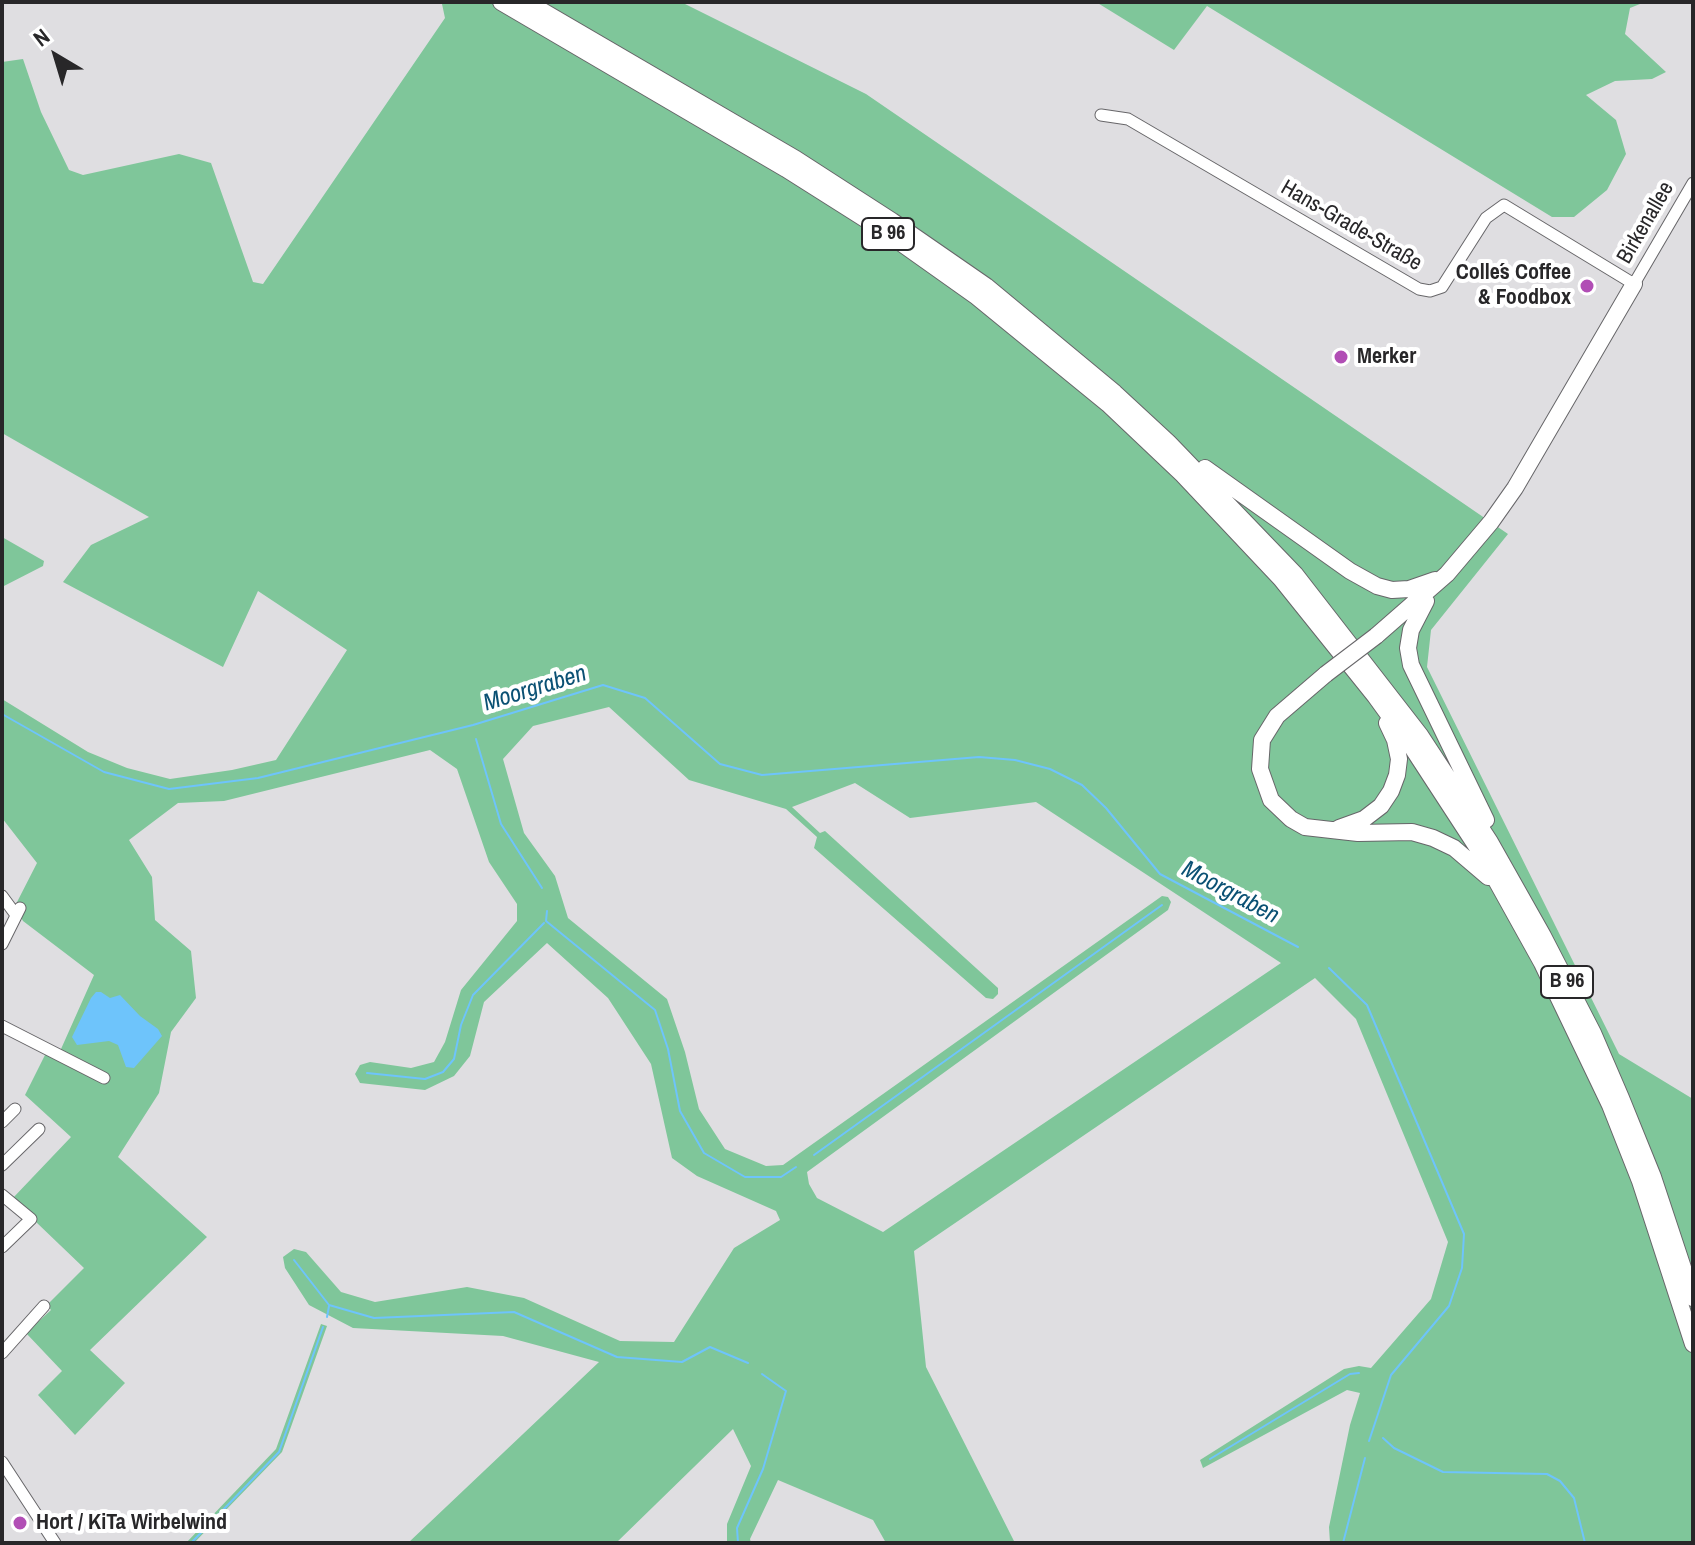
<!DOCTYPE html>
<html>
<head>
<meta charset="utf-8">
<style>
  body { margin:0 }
  #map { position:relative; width:1695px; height:1545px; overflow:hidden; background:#dfdee1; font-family:"Archivo Narrow",sans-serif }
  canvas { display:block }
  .frame { position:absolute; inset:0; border:4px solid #282729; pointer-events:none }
  .north { position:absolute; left:16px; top:16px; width:80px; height:80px; -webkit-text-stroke:6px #fff; paint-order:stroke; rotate:322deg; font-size:22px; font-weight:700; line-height:32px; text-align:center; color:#282729 }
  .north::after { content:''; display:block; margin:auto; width:28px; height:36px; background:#282729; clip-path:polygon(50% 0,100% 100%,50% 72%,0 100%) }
</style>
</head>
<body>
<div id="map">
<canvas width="1695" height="1545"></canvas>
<div class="frame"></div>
<div class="north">N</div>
</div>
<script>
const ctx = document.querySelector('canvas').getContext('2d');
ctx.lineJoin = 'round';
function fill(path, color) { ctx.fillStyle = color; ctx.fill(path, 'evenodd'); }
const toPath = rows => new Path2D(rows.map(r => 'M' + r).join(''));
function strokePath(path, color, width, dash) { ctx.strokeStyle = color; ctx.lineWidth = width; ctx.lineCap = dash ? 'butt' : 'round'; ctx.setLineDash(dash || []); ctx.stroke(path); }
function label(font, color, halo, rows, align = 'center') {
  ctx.font = font + ' "Archivo Narrow",sans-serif'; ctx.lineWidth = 8; ctx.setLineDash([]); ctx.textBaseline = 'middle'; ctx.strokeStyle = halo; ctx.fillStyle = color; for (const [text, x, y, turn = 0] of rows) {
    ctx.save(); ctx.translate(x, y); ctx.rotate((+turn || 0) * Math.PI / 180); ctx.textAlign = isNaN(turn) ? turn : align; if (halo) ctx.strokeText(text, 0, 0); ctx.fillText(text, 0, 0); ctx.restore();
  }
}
const green = toPath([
  [438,2,681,2,866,94,1508,534,1431,630,1427,667,1619,1054,1693,1099,1693,1543,1330,1543,1329,1527,1350,1425,1360,1393,1347,1390,1203,1468,1200,1460,1344,1369,1359,1366,1371,1368,1431,1299,1448,1242,1356,1019,1315,978,914,1251,926,1367,1015,1543,886,1543,873,1520,778,1480,750,1539,751,1543,727,1543,727,1524,751,1466,733,1429,616,1543,408,1543,599,1362,503,1336,353,1328,309,1305,285,1268,283,1257,294,1249,306,1252,341,1292,375,1302,467,1287,524,1298,620,1341,674,1342,734,1248,780,1220,776,1211,697,1176,672,1158,651,1064,608,998,547,943,484,1002,470,1056,454,1076,425,1090,360,1083,355,1074,360,1065,370,1062,411,1068,434,1062,445,1042,461,990,517,921,517,904,489,862,457,769,430,750,224,801,178,803,129,840,152,877,155,920,191,951,196,998,171,1032,159,1093,118,1157,207,1237,90,1350,125,1383,75,1435,38,1395,62,1371,26,1333,51,1310,47,1305,84,1268,12,1199,71,1137,25,1095,46,1053,57,1058,94,975,23,921,15,906,37,863,2,818,2,699,88,752,127,768,170,779,232,770,276,760,347,650,258,591,223,667,63,582,91,545,149,517,2,433,2,62,23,59,41,112,69,170,83,175,179,154,211,163,253,282,263,284,445,18,442,4],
  [609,707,689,780,786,809,817,837,814,848,986,998,993,999,998,994,998,988,825,831,820,833,792,807,855,783,910,818,1036,802,1281,963,883,1232,817,1198,809,1184,807,1172,1168,910,1171,902,1168,897,1162,896,783,1165,766,1166,725,1149,699,1109,685,1052,667,999,568,918,555,876,524,833,503,759,533,726],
  [1096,2,1645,2,1630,8,1625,34,1666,72,1652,79,1615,81,1586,95,1616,120,1626,154,1607,190,1574,217,1552,217,1207,6,1174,50],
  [2,537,44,561,43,566,2,587],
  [321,1324,327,1326,282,1452,194,1543,186,1543,276,1449]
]);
const water = toPath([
  [96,992,101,992,110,998,120,995,140,1016,158,1029,162,1036,134,1068,126,1067,118,1045,109,1041,77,1045,72,1037,91,998]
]);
const stream = toPath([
  [2,714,104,772,169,789,258,778,473,725,603,685,645,698,720,764,762,775,979,757,1015,760,1050,769,1082,785,1106,808,1160,874,1298,947],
  [476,739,501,824,542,888],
  [547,911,546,921,655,1010,668,1049,680,1111,704,1153,745,1177,781,1177,796,1167],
  [1329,968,1367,1005,1464,1234,1462,1268,1449,1306,1391,1375,1369,1441],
  [367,1073,425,1079,443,1072,454,1059,461,1025,473,995,544,923],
  [814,1155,1162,905],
  [294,1260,329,1305,374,1318,514,1312,617,1357,682,1362,710,1347,748,1363],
  [327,1317,329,1306],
  [1383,1438,1394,1448,1443,1472,1547,1474,1560,1481,1574,1498,1585,1543],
  [1210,1459,1350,1374,1359,1373],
  [191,1543,279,1452,323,1327],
  [738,1543,737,1528,763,1469,786,1391,762,1374],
  [1343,1543,1365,1458]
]);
const minor = toPath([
  [1101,115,1128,119,1419,289,1430,291,1442,287,1486,218,1504,205,1634,284,1693,183],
  [2,896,16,915],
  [2,944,20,908],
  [2,1026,104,1078],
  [2,1122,15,1109],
  [2,1165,39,1129],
  [2,1195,31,1219,2,1247],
  [2,1353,44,1306],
  [2,1462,55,1543]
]);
const highway = toPath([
  [501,2,786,169,884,231,977,297,1108,404,1183,475,1281,579,1375,696,1409,743,1482,855,1542,963,1610,1105,1640,1181,1693,1344],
  [527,2,796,159,892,221,986,286,1115,393,1168,442,1295,574,1420,735,1490,842,1543,936,1593,1033,1621,1098,1653,1177,1693,1298],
  [1205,468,1350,571,1377,586,1392,590,1409,589,1435,580],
  [1426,601,1411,630,1408,648,1411,665,1486,820],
  [1376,636,1447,574,1491,522,1515,488,1634,284],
  [1326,674,1277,716,1262,740,1260,769,1271,800,1291,819,1305,827,1358,833,1412,832,1433,838,1454,848,1488,877],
  [1339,828,1364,819,1381,806,1391,791,1397,775,1399,759,1395,740,1387,723]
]);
const highwayBridge = toPath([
  [1326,674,1376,636]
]);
const markers = [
  [1587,286,8,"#b14eb5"],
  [1341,357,8,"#b14eb5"],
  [20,1523,8,"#b14eb5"]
];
const shields = [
  [888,234,52],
  [1567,982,52]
];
const shieldNames = [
  ["B 96",888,234],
  ["B 96",1567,982]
];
const streetNames = [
  ["Birkenallee",1646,223,-60],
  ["Hans-Grade-Straße",1351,226,30]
];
const poiNames = [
  ["Colle´s Coffee",1571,273,"right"],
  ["& Foodbox",1571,298,"right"],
  ["Merker",1357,357],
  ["Hort / KiTa Wirbelwind",36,1523]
];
const waterNames = [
  ["Moorgraben",535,689,-17],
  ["Moorgraben",1230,893,28]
];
fill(green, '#7fc69a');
fill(water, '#6ec4fb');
strokePath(stream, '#6ec4fb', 2);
strokePath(minor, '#676669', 13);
strokePath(highway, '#676669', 18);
strokePath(minor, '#fff', 11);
strokePath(highway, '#fff', 16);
strokePath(highwayBridge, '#676669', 18, []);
strokePath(highwayBridge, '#fff', 16);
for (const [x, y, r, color] of markers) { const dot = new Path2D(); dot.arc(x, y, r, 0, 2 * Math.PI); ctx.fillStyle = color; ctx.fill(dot); strokePath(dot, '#fff', 3); }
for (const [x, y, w] of shields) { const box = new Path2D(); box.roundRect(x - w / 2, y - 16, w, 32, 6); ctx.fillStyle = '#fff'; ctx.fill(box); strokePath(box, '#282729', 2); }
label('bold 20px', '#282729', null, shieldNames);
label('22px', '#282729', '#fff', streetNames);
label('bold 22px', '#282729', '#fff', poiNames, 'left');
label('italic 24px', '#0b5174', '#fff', waterNames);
</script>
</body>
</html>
